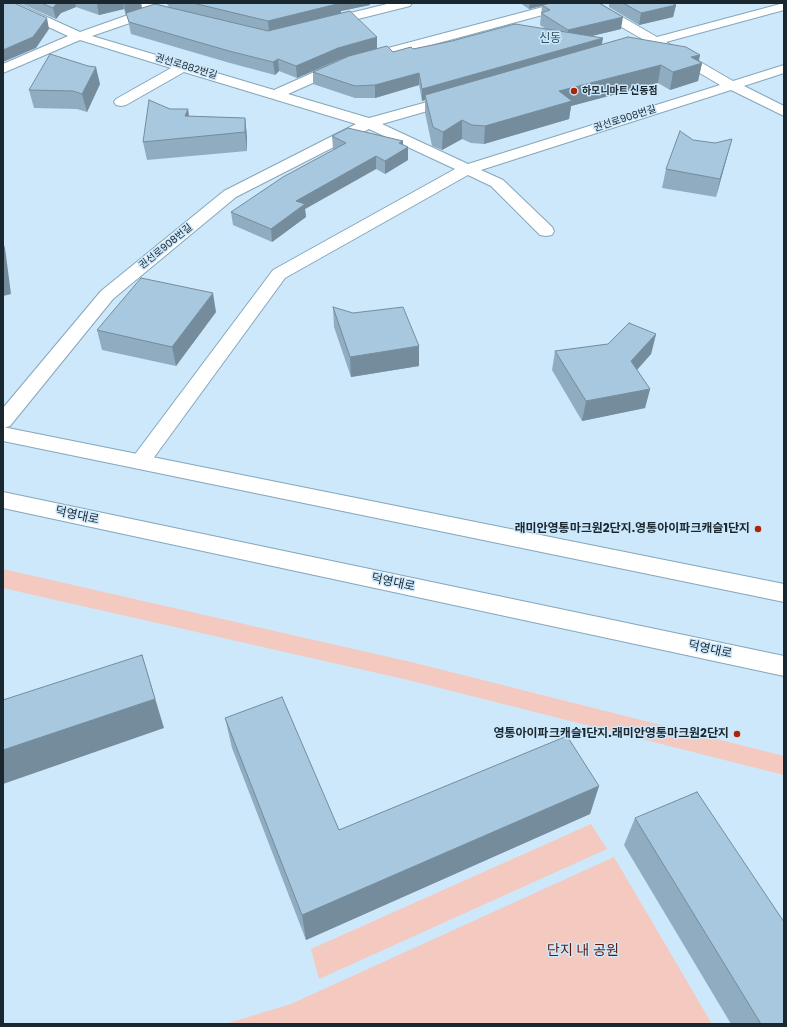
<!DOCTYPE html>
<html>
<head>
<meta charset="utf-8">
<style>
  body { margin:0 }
  #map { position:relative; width:787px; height:1027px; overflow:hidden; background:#cde8fb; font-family:Poppins,sans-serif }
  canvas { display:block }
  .frame { position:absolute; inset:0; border:4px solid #1a272f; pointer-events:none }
</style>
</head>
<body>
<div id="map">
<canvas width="787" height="1027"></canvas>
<div class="frame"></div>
</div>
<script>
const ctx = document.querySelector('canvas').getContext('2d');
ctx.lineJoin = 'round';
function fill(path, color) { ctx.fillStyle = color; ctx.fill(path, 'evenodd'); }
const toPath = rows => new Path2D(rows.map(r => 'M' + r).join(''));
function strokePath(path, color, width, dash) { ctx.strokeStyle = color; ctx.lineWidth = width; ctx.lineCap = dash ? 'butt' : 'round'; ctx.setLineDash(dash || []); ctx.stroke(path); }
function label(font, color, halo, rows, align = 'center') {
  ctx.font = font + ' Poppins,"Noto Sans KR",sans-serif'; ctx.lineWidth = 3; ctx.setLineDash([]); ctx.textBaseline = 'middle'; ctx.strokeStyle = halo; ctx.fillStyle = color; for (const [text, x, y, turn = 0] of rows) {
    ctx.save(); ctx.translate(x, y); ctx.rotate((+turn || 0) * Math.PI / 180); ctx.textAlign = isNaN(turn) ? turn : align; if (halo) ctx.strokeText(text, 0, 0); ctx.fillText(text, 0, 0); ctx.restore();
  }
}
const green = toPath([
  [3,569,415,663,784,756,784,775,408,680,3,588],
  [591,824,607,849,319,979,311,949],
  [614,857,712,1024,225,1024,291,1004]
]);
const minor = toPath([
  [3,3,16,3,80,32,145,9,137,6,135,3,151,3,160,7,180,12,182,15,180,18,176,19,156,14,92,36,274,90,339,61,558,3,578,3,576,6,349,67,288,94,369,118,449,96,454,95,459,96,461,99,459,102,382,124,468,164,720,85,654,46,624,54,619,53,617,50,619,47,644,40,585,6,583,3,598,3,657,37,784,3,784,10,666,42,733,81,784,65,784,73,744,86,784,106,784,116,731,90,481,170,503,180,552,227,554,231,552,235,546,236,540,235,491,186,468,175,285,278,147,467,140,469,133,467,129,462,133,457,273,270,455,169,369,129,236,197,113,299,10,426,3,428,3,408,101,291,224,191,356,124,184,72,126,105,121,106,116,105,114,102,116,99,171,68,80,40,3,73,3,64,68,36,3,6,3,3],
  [391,3,412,3,410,6,326,27,322,26,320,23,322,20,391,3]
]);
const major = toPath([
  [3,427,784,584,784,602,3,441,3,427],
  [3,492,784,656,784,676,3,508,3,492]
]);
const wall = toPath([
  [20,3,141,3,142,8,157,4,154,3,162,3,157,4,169,7,167,4,165,3,370,3,370,5,341,11,341,13,377,49,393,52,546,29,540,25,542,6,529,9,520,3,599,3,621,29,591,36,602,45,700,55,698,61,702,63,698,81,670,90,658,83,571,106,569,119,484,144,471,143,462,139,442,150,432,146,425,113,425,100,422,101,419,85,375,98,355,98,313,84,313,72,346,58,338,60,297,78,279,71,275,75,230,63,131,34,127,15,126,15,124,9,99,15,76,7,61,13,56,19],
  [609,3,672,3,676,5,673,17,639,25,609,7],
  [100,84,87,112,77,109,34,108,29,90],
  [170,109,188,109,189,116,245,118,247,137,247,151,147,160,143,142],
  [332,136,403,141,403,145,408,160,385,174,376,169,305,209,306,217,272,242,233,225,231,212,334,150,333,149],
  [693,140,727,157,716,197,662,188,666,169],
  [333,307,419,346,419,366,351,377,334,327],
  [216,312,176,366,102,350,97,330],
  [656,334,651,354,637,370,650,389,645,408,582,421,552,370,555,351,608,344],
  [225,718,339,830,599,786,590,814,306,940,232,748],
  [635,818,784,1024,731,1024,624,845]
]);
const shadedWall = toPath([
  [57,3,75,3,76,7,61,13,56,19,53,8],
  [102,3,123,3,124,9,99,15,97,4],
  [127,3,141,3,142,10,126,15,124,4],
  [338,3,370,3,370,5,341,11,341,14,269,32,268,21],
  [530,3,553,3,529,9],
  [676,5,673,17,639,25,641,13],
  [623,17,621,29,567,42,568,30],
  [47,18,49,29,36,48,3,62,3,50],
  [377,37,377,49,338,60,297,78,296,66,338,48],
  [603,38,601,50,425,95,425,100,422,101,422,89],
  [700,55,698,65,702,63,698,81,670,90,673,72,691,57],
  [278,59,279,71,275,75,273,62],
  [661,65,658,83,571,106,569,119,484,144,485,126,559,91],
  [96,67,100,84,87,112,82,94],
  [419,73,419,85,375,98,375,85],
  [188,109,190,127,185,116],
  [245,118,247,137,247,151,245,132],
  [462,120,462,139,442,150,443,132],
  [732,139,727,157,716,197,720,179],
  [403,141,403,150,408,147,408,160,385,174,385,161,399,143],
  [376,156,376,169,305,209,306,217,272,242,271,229,296,201],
  [3,242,5,248,11,294,3,296],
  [213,293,216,312,176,366,172,347],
  [656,334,651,354,627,381,631,361],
  [419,346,419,366,351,377,350,357],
  [650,389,645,408,582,421,586,401],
  [142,655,164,728,3,784,3,750],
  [599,786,590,814,306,940,302,915]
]);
const building = toPath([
  [3,3,14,3,47,18,33,37,3,50,3,3],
  [41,3,57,3,53,8,41,3],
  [193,3,341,3,268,21,193,3],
  [551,3,599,3,623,17,568,30,541,13,550,10,542,5,551,3],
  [623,3,672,3,676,5,641,13,623,3],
  [155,4,268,31,350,11,377,37,338,48,296,66,278,59,273,62,229,51,129,22,126,13,155,4],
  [515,24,603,38,422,89,419,73,375,85,355,86,313,72,349,56,387,46,393,52,411,47,413,49,452,41,515,24],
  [628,37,686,47,700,55,691,57,702,63,673,72,661,65,559,91,572,101,485,126,472,125,462,120,443,132,433,127,425,95,628,37],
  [50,54,88,66,96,67,82,94,73,91,29,90,50,54],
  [149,100,170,109,188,109,185,116,245,118,245,132,143,142,149,100],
  [348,128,403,141,399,143,408,147,385,161,376,156,296,201,305,204,271,229,231,212,283,177,346,143,332,136,348,128],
  [680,131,693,140,715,143,732,139,720,179,666,169,680,131],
  [3,264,4,275,3,275,3,264],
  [141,278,213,293,172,347,97,330,141,278],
  [333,307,353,313,403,307,419,346,350,357,333,307],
  [629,323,656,334,631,361,650,389,586,401,555,351,608,344,629,323],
  [142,655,155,699,3,750,3,700,142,655],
  [282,697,339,830,567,736,599,786,302,915,225,718,282,697],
  [697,792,784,922,784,1024,761,1024,635,818,697,792]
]);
const markers = [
  [574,91,4,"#b02406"],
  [758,529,4,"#b02406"],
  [737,734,4,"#b02406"]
];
const farStreetnames = [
  ["권선로882번길",186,67,17],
  ["권선로908번길",625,119,-18],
  ["권선로908번길",166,247,-39]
];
const farPoinames = [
  ["하모니마트 신동점",582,91]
];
const farQuarternames = [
  ["신동",550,39]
];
const streetNames = [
  ["덕영대로",77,516,12],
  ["덕영대로",393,583,12],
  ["덕영대로",710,650,12]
];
const poiNames = [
  ["래미안영통마크원2단지.영통아이파크캐슬1단지",750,529],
  ["영통아이파크캐슬1단지.래미안영통마크원2단지",729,734]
];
const nearParknames = [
  ["단지 내 공원",583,951]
];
fill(green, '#f4c9bf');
strokePath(minor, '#85a6bb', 2);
strokePath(major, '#85a6bb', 2);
fill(minor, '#fff');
fill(major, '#fff');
fill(wall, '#90acc0');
fill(shadedWall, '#758c9c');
fill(building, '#a7c8df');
strokePath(building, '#758c9c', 1);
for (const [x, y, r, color] of markers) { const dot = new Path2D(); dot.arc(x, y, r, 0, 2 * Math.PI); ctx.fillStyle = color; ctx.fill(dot); strokePath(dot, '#cde8fb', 1.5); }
label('10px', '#1a272f', '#cde8fb', farStreetnames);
label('bold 10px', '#1a272f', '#cde8fb', farPoinames, 'left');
label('12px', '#304e61', '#cde8fb', farQuarternames);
label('12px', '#1a272f', '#cde8fb', streetNames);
label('bold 12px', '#1a272f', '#cde8fb', poiNames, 'right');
label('14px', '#611a0e', '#cde8fb', nearParknames);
</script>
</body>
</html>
